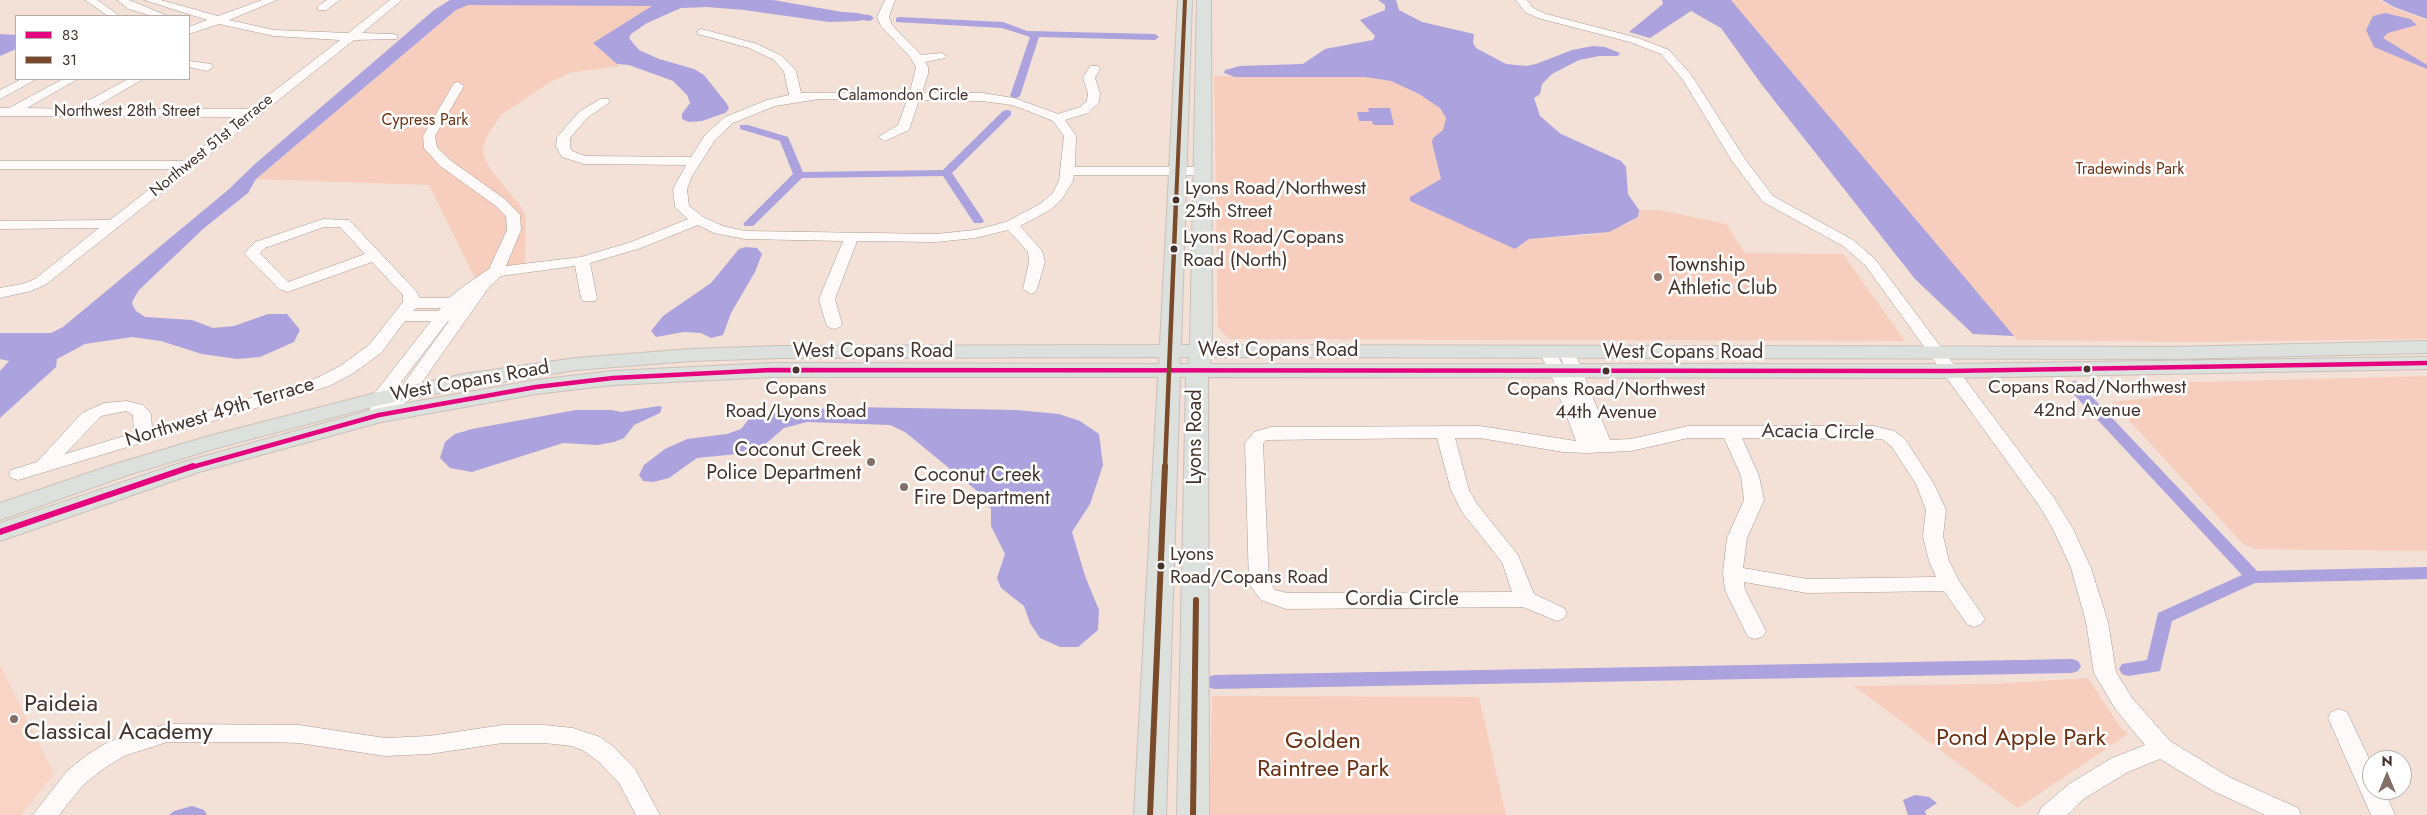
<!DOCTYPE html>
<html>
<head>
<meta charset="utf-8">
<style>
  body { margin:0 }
  #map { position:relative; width:2427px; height:815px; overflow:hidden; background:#f3e0d7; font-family:Jost,sans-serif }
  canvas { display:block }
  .legend { position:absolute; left:15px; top:15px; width:175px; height:65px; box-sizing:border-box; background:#fff; border:1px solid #b5aeab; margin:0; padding:6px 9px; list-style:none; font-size:15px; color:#45342d }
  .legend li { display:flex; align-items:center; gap:10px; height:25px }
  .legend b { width:25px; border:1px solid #b5aeab }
  .north { position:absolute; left:2362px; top:750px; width:50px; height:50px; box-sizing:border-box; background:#fff; border:1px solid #b5aeab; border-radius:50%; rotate:0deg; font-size:14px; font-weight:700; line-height:20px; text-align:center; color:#45342d }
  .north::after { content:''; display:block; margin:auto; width:18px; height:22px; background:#827068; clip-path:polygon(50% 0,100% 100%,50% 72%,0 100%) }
</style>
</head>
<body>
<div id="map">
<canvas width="2427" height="815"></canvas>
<ul class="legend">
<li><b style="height:6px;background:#e5007d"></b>83</li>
<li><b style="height:6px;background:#7a4b2a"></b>31</li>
</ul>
<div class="north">N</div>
</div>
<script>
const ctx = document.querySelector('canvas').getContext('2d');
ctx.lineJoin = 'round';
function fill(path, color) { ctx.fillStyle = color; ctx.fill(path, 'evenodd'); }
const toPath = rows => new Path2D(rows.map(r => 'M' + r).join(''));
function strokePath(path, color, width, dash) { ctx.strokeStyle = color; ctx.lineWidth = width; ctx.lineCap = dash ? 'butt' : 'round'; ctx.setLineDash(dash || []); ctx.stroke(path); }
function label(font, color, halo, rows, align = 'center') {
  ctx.font = font + ' Jost,sans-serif'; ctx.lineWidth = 5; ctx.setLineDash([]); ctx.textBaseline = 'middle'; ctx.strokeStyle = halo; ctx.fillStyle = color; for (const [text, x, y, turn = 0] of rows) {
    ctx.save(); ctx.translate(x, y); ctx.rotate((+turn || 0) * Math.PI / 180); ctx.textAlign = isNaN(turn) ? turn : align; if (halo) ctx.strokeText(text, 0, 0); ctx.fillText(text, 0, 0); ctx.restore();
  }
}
const built = toPath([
  [0,665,54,774,21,815,0,815]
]);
const green = toPath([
  [1731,0,2379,0,2396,9,2427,20,2427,339,2194,342,2017,340],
  [660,4,593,43,619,66,569,73,547,84,501,115,488,134,483,148,483,154,491,170,520,205,526,216,525,264,475,278,429,185,256,179,462,5],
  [1214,76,1365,77,1391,81,1419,94,1440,108,1446,118,1443,130,1433,138,1432,143,1441,180,1410,197,1515,249,1529,239,1591,235,1627,224,1638,217,1639,210,1659,210,1726,224,1745,253,1843,254,1905,341,1229,339,1218,327],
  [2427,376,2427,551,2256,549,2243,544,2112,402,2152,398,2162,383],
  [2088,678,2120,727,2128,734,2018,808,1854,686,1991,684],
  [1212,696,1479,697,1506,815,1209,815]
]);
const water = toPath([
  [450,0,773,0,842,12,858,13,864,15,865,18,859,21,829,22,744,10,707,7,681,8,647,23,631,34,629,38,639,50,659,59,694,69,704,75,727,104,729,109,725,113,702,121,689,122,682,119,682,114,690,103,687,95,673,81,629,65,617,64,593,43,652,6,468,5,456,10,256,179,248,193,203,229,139,290,133,300,132,304,136,311,145,317,192,320,213,328,234,326,268,314,287,314,300,330,294,342,260,357,237,359,202,354,161,341,132,337,85,344,57,359,56,367,0,418,0,371,9,361,0,359,0,333,51,333,63,327,228,190,255,164,434,10],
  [1378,0,1396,0,1399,10,1422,22,1474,34,1473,43,1476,48,1506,64,1526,66,1536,64,1572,50,1593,46,1605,47,1620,53,1618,56,1599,56,1579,60,1552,74,1542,84,1540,94,1534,98,1540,116,1561,134,1621,161,1626,167,1628,194,1639,210,1638,217,1609,232,1529,239,1515,249,1410,201,1410,197,1441,179,1432,143,1433,138,1443,130,1446,118,1440,108,1419,94,1391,81,1365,77,1235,77,1224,73,1225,70,1240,66,1303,64,1325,49,1373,40,1375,36,1360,20,1385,10,1385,5],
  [1662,0,1731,0,2014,336,1973,334,1915,279,1762,85,1721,28,1691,11,1650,38,1629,32,1663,4],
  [2382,0,2427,0,2427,19,2394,7],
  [2385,13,2410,19,2417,25,2388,33,2383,38,2427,65,2427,69,2374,47,2366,30,2373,16],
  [0,34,16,35,16,49,0,56],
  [1368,108,1390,108,1394,125,1373,125,1372,121,1359,121,1357,112,1369,112],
  [746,247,757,248,762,254,755,272,731,313,723,335,711,338,701,333,684,332,656,337,651,331,663,316,711,283,739,249],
  [659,406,662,407,660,413,634,425,624,438,614,442,597,445,563,443,472,472,450,468,440,458,445,442,455,434,472,429,576,410,612,410,621,412],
  [853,407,1016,410,1059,414,1080,421,1099,434,1103,465,1090,504,1072,532,1085,576,1099,610,1098,630,1078,647,1060,647,1040,638,1030,623,1024,606,1001,588,997,578,1005,554,991,526,991,509,977,491,905,432,890,425,807,422,784,428,762,447,747,453,697,458,669,478,653,482,643,481,639,475,644,465,665,449,687,439,727,434,741,429,749,419,759,414,798,410],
  [1915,795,1929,797,1937,803,1925,811,1926,815,1908,815,1903,800],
  [192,806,204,810,207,815,169,815,174,811]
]);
const canal = toPath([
  [846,13,870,15,874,18,870,21,843,18,842,16,846,13],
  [899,17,1003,22,1027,31,1155,34,1159,37,1155,40,1039,37,1020,96,1015,99,1010,96,1030,37,1002,28,896,22,896,18,899,17],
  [1007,110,1011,111,1011,115,952,173,984,221,982,223,974,223,943,176,802,178,753,226,745,226,743,224,793,174,780,141,740,129,740,125,748,125,788,137,803,172,943,170,1003,111,1007,110],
  [2073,381,2078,382,2257,571,2427,567,2427,579,2255,583,2172,621,2160,671,2128,676,2122,674,2119,669,2122,664,2147,660,2158,613,2242,575,2068,388,2066,385,2068,382,2073,381],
  [2072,659,2078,661,2081,666,2078,671,2072,673,1214,689,1208,687,1205,682,1208,677,1214,675,2072,659]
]);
const minor = toPath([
  [85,0,97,0,120,16,108,16,85,0],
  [117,0,129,0,168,16,152,16,129,9,117,0],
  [144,0,161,0,218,16,262,0,277,0,229,20,274,30,348,33,390,0,402,0,362,33,393,34,397,35,397,39,354,40,45,285,31,291,0,298,0,288,22,284,35,279,99,228,0,229,0,221,110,220,175,169,0,169,0,161,185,161,241,117,0,116,0,108,9,108,63,79,78,79,27,108,73,109,128,79,143,79,92,109,251,109,340,40,274,36,219,24,189,34,189,27,207,20,144,0],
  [327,0,340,0,326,10,318,10,318,6,327,0],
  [885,0,895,0,889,17,892,25,921,55,941,53,947,56,945,58,925,62,928,67,928,74,922,93,982,93,1014,98,1058,114,1080,107,1087,101,1088,93,1083,78,1090,66,1098,66,1100,69,1095,78,1100,93,1099,102,1088,113,1065,120,1076,136,1075,167,1201,167,1208,171,1201,175,1074,175,1073,181,1062,199,1050,210,1020,226,1042,251,1045,262,1036,292,1031,294,1023,289,1029,262,1028,252,1008,230,975,238,936,242,857,241,835,299,842,324,840,327,834,329,828,327,826,324,819,299,843,241,745,239,714,233,698,225,641,248,590,263,597,298,595,301,583,301,581,298,575,266,501,276,489,287,411,398,385,419,373,419,370,415,370,399,431,321,405,321,381,353,352,374,329,386,25,478,18,480,11,478,9,474,11,470,37,462,82,413,104,403,126,401,143,405,151,414,152,428,317,378,340,366,369,345,403,302,403,295,372,262,293,290,288,292,279,289,244,253,255,242,323,219,349,220,415,290,420,298,449,298,464,286,489,269,507,230,506,216,496,206,440,166,424,148,423,136,454,83,458,82,464,86,435,136,437,147,450,160,506,200,520,215,521,230,506,266,581,257,631,242,688,219,675,207,673,189,686,165,584,164,562,157,556,147,557,137,579,112,600,99,608,99,610,102,587,118,570,138,570,147,572,151,585,156,691,157,705,135,725,117,767,100,789,95,784,72,774,60,749,48,698,34,698,30,702,29,757,44,782,56,796,71,801,93,910,92,916,67,910,57,881,26,877,17,885,0],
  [819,99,907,100,898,125,878,137,885,141,909,130,919,100,982,101,1012,105,1031,112,1053,121,1064,136,1059,181,1052,194,1040,204,1006,222,975,230,936,234,745,231,723,226,703,217,689,206,687,189,692,176,715,140,733,123,775,106,819,99],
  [324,227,340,227,365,254,288,282,260,253,265,248,324,227],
  [416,308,441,308,438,311,413,311,416,308],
  [448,321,449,321,399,390,388,399,448,321],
  [126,411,133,415,134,433,65,454,101,416,126,411],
  [1516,0,1527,0,1533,8,1546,14,1638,38,1669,50,1692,76,1745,159,1773,196,1853,240,1875,259,2054,498,2073,529,2091,568,2108,622,2116,672,2132,698,2170,741,2229,777,2298,808,2301,815,2265,815,2213,791,2160,759,2128,772,2085,798,2067,815,2038,815,2041,808,2069,784,2112,758,2145,745,2116,710,2094,673,2086,622,2071,568,2053,529,2040,507,1865,265,1843,246,1763,202,1732,161,1683,80,1661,54,1630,42,1538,18,1525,12,1516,0],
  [189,61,211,64,213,67,207,71,189,67,189,61],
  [22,79,37,79,0,99,0,90,22,79],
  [1548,348,1554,349,1565,369,1559,353,1561,349,1567,348,1573,349,1575,353,1610,440,1631,439,1688,426,1874,426,1894,431,1905,439,1934,484,1946,510,1943,536,1949,561,1959,581,1985,619,1981,624,1974,627,1967,624,1944,591,1807,593,1744,582,1745,590,1766,631,1762,637,1755,639,1748,637,1725,590,1723,573,1727,538,1744,500,1741,476,1724,438,1688,438,1631,451,1587,453,1563,452,1480,438,1455,438,1469,490,1477,504,1518,555,1534,594,1564,608,1567,613,1564,618,1557,621,1523,607,1286,609,1261,600,1249,584,1245,443,1254,432,1271,427,1480,426,1576,441,1554,382,1540,353,1542,349,1548,348],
  [1437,438,1451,490,1462,512,1502,562,1512,592,1287,593,1275,590,1269,582,1263,444,1266,440,1437,438],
  [1742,438,1882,439,1892,447,1916,484,1926,510,1923,536,1929,561,1936,577,1807,579,1743,568,1747,538,1764,500,1759,476,1742,438],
  [2339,709,2347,712,2372,765,2372,790,2384,790,2395,815,2371,815,2328,718,2331,712,2339,709],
  [167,724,299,725,385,738,429,736,503,725,544,725,573,728,600,737,615,748,635,769,660,815,636,815,619,783,599,762,584,751,572,746,544,743,503,743,429,754,385,756,299,743,267,742,167,742,124,756,103,769,83,785,59,815,33,815,67,771,87,755,108,742,167,724]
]);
const major = toPath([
  [1178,0,1192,0,1181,345,1190,345,1197,0,1211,0,1212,345,2173,347,2427,341,2427,353,2173,359,1211,357,1210,364,1949,364,2427,357,2427,369,1949,378,1208,377,1209,815,1177,815,1186,377,1180,377,1166,815,1134,815,1158,377,771,377,613,385,536,394,381,422,199,472,0,541,0,523,183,462,379,408,536,380,613,371,771,363,1159,364,1159,357,779,358,691,361,576,370,464,388,380,405,217,448,128,475,0,520,0,503,112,465,209,436,379,392,464,374,576,358,691,349,779,346,1160,345,1178,0],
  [1180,357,1189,357,1188,364,1180,364,1180,357]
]);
const bus1Far1 = toPath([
  [189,468,379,415,536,387,613,378,771,370,1949,371,2427,363]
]);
const bus1 = toPath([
  [0,532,193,466]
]);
const bus2Far2 = toPath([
  [1176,203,1185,0]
]);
const bus2Far1 = toPath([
  [1165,468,1176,201]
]);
const bus2 = toPath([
  [1150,815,1165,466],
  [1193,815,1196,600]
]);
const markers = [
  [1176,200,4.5,"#45342d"],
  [1174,249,4.5,"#45342d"],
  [1658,277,5,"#827068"],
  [2087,369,4.5,"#45342d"],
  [796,370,4.5,"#45342d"],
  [1606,371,4.5,"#45342d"],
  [871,462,5,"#827068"],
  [904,487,5,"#827068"],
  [1161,566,4.5,"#45342d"],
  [14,719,5,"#827068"]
];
const farStreetnames = [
  ["Calamondon Circle",903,96],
  ["Northwest 28th Street",127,112],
  ["Northwest 51st Terrace",212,146,-39]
];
const farParknames = [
  ["Cypress Park",425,121],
  ["Tradewinds Park",2130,170]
];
const busNames = [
  ["Lyons Road/Northwest",1185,189],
  ["25th Street",1185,212],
  ["Lyons Road/Copans",1183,238],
  ["Road (North)",1183,261],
  ["Copans Road/Northwest",2087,388,"center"],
  ["42nd Avenue",2087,411,"center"],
  ["Copans",796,389,"center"],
  ["Road/Lyons Road",796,412,"center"],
  ["Copans Road/Northwest",1606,390,"center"],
  ["44th Avenue",1606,413,"center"],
  ["Lyons",1170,555],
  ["Road/Copans Road",1170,578]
];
const poiNames = [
  ["Township",1668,266],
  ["Athletic Club",1668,289],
  ["Coconut Creek",861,451,"right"],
  ["Police Department",861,474,"right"],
  ["Coconut Creek",914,476],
  ["Fire Department",914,499]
];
const streetNames = [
  ["West Copans Road",1278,351],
  ["West Copans Road",873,352],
  ["West Copans Road",1683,353],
  ["West Copans Road",470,382,-10],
  ["Northwest 49th Terrace",220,413,-17],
  ["Acacia Circle",1818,433,1],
  ["Lyons Road",1196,437,-90],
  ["Cordia Circle",1402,600]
];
const nearPoinames = [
  ["Paideia",24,705],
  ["Classical Academy",24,733]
];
const nearParknames = [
  ["Pond Apple Park",2021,739],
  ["Golden",1323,742],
  ["Raintree Park",1323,770]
];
fill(built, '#f9d4c4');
fill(green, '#f7cebd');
fill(water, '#aba2de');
fill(canal, '#aba2de');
strokePath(minor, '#ab9b94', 1);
strokePath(major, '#cbc0bb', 2);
fill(minor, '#fdfaf9');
fill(major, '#dde1dd');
strokePath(bus1Far1, '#e5007d', 4.5);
strokePath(bus1, '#e5007d', 6);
strokePath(bus2Far2, '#7a4b2a', 4);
strokePath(bus2Far1, '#7a4b2a', 4.5);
strokePath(bus2, '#7a4b2a', 6);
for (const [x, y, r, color] of markers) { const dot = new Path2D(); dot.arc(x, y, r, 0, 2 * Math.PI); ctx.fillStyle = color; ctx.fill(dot); strokePath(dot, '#fff', 2); }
label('16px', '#45342d', '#fff', farStreetnames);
label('16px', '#6e3112', '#fff', farParknames);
label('19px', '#45342d', '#fff', busNames, 'left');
label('20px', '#45342d', '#fff', poiNames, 'left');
label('20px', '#45342d', '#fff', streetNames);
label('24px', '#45342d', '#fff', nearPoinames, 'left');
label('24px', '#6e3112', '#fff', nearParknames);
</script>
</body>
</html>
